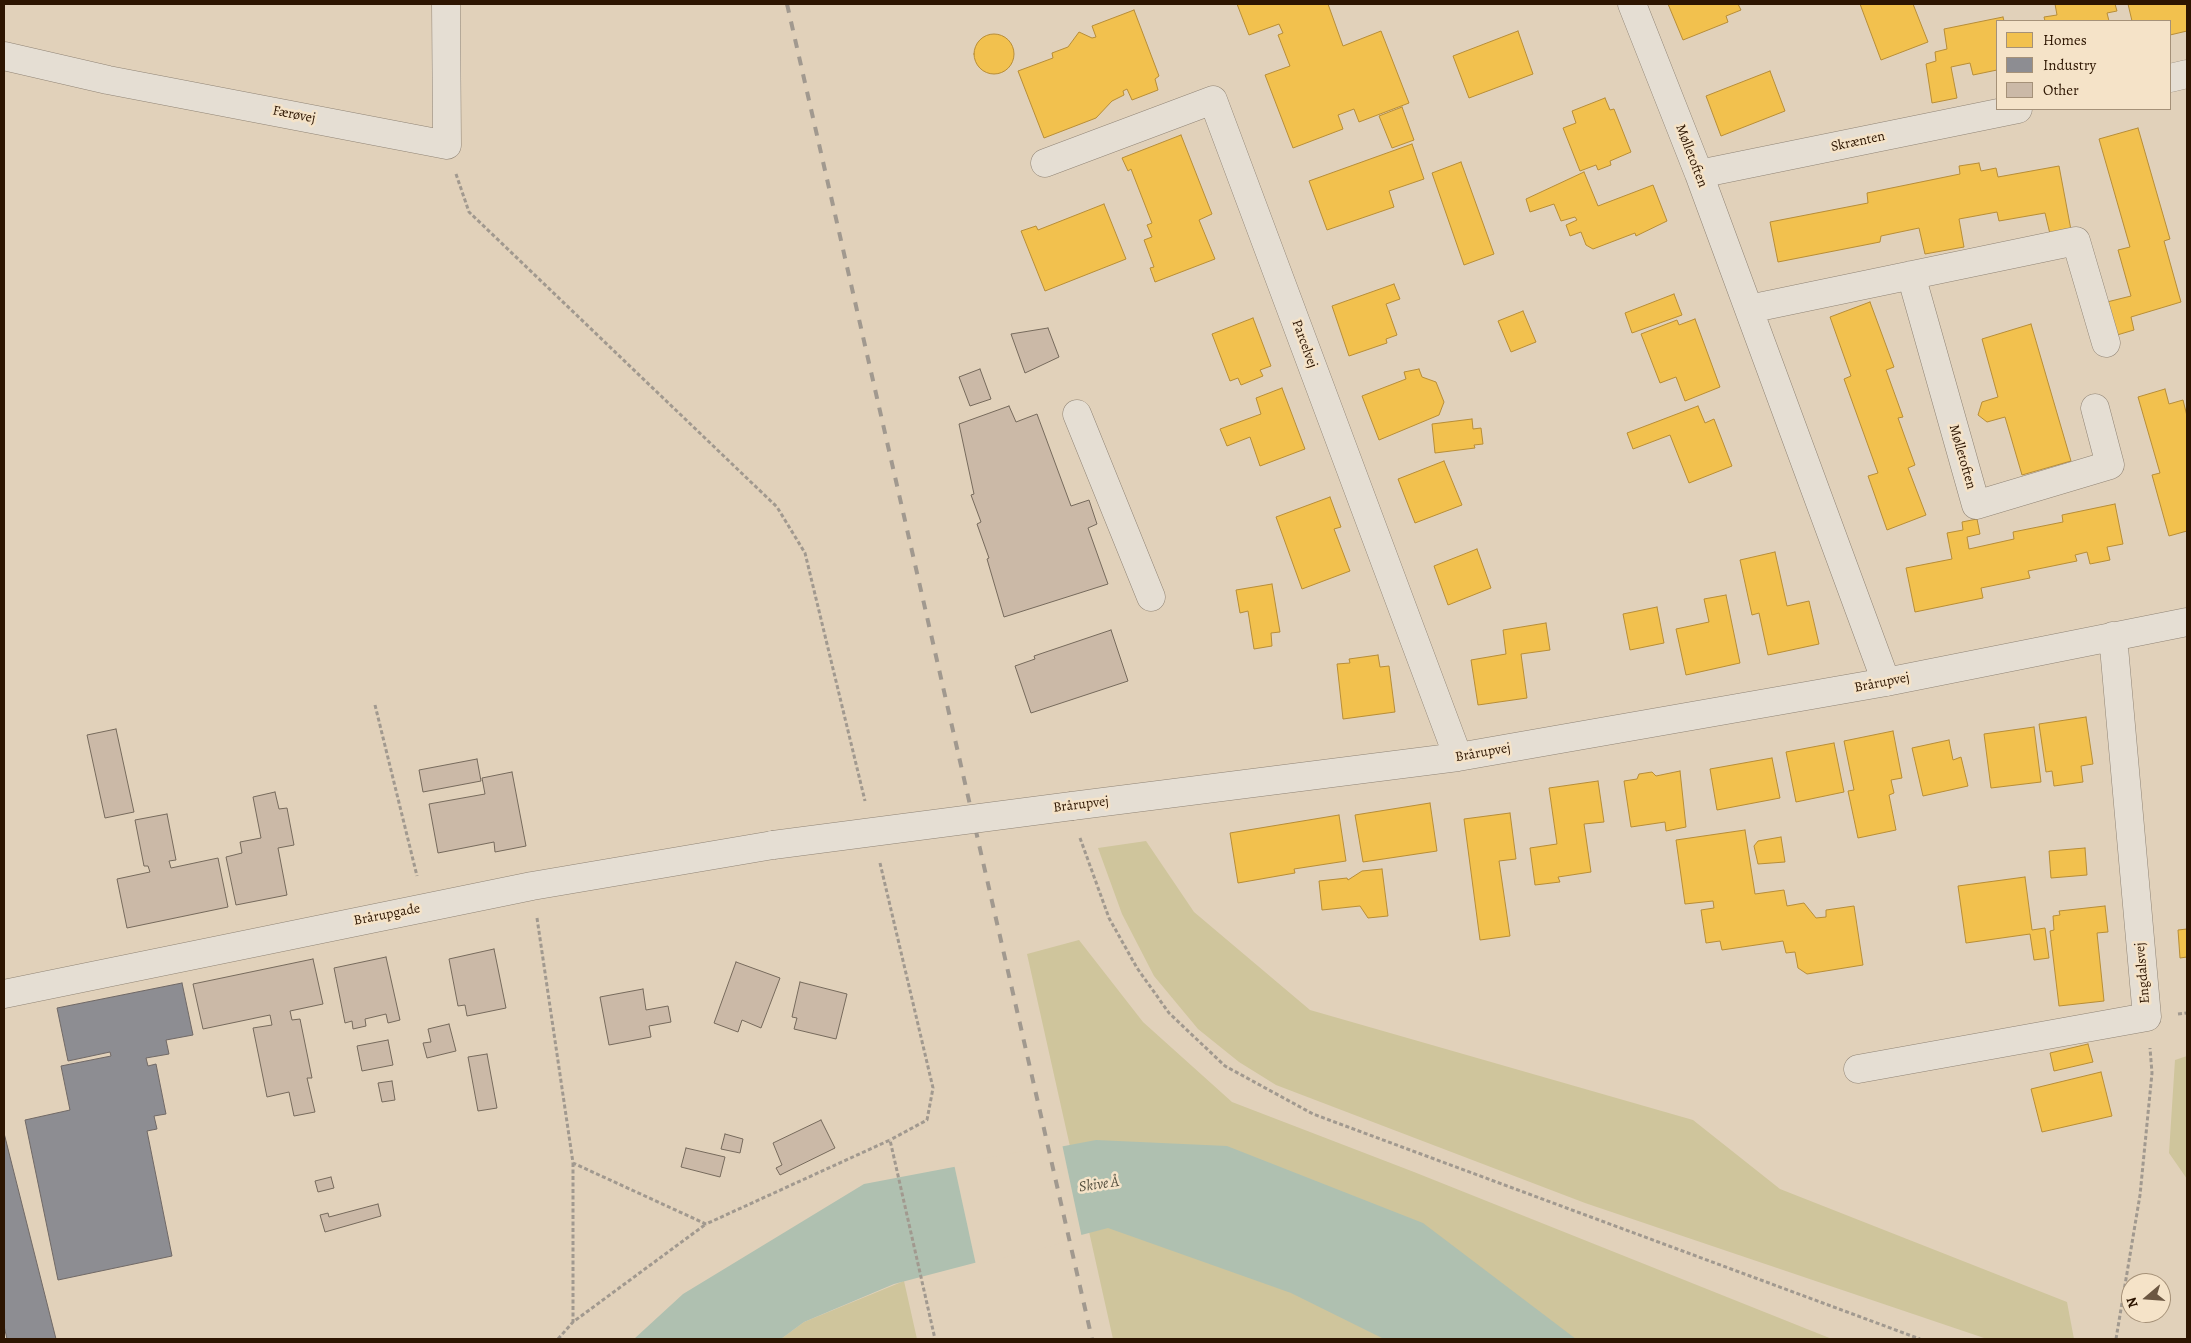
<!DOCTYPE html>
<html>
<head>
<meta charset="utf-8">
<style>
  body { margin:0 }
  #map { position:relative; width:2191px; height:1343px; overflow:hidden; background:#e1d1ba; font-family:Alegreya,serif }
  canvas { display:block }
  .frame { position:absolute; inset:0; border:5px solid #2d1501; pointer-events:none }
  .legend { position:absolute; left:1996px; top:20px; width:175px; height:90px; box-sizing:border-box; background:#f5e3c8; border:1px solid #a59178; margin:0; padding:6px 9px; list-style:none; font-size:15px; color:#2d1501 }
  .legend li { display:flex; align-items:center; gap:10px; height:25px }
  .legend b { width:25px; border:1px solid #a59178 }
  .north { position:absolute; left:2121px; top:1273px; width:50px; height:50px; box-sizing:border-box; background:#f5e3c8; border:1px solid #a59178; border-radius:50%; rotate:252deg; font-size:14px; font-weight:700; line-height:20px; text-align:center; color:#2d1501 }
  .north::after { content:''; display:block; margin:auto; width:18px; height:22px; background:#6c5742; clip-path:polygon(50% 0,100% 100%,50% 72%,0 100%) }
</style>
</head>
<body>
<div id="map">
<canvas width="2191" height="1343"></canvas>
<div class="frame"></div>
<ul class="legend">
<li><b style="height:14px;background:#f2c14e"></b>Homes</li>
<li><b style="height:14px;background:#8d8d92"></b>Industry</li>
<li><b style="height:14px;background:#cbb9a7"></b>Other</li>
</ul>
<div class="north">N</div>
</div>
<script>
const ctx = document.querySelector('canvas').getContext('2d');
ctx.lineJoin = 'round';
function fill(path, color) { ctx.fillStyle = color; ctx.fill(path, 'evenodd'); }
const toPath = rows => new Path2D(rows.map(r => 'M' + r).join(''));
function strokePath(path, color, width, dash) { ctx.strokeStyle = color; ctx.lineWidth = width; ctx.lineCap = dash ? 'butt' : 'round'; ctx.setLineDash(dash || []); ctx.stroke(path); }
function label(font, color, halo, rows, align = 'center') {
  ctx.font = font + ' Alegreya,serif'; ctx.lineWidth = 5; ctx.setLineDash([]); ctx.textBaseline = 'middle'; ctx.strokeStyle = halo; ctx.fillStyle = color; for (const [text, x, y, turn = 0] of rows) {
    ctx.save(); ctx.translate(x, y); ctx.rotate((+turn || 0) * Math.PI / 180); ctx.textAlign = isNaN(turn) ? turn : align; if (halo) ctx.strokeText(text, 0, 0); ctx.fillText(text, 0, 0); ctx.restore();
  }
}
const green = toPath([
  [1146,841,1194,912,1310,1010,1693,1120,1780,1189,2067,1302,2074,1339,1987,1339,1585,1203,1276,1085,1239,1062,1198,1029,1154,976,1122,914,1098,848],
  [1079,940,1143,1022,1232,1102,1414,1172,1832,1339,1113,1339,1027,954],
  [2187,1056,2187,1179,2169,1153,2175,1060],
  [904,1281,917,1339,781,1339,804,1322]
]);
const water = toPath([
  [1096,1140,1227,1146,1423,1223,1576,1339,1384,1339,1291,1293,1108,1228,894,1284,804,1322,781,1339,634,1339,683,1294,864,1184]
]);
const pier = toPath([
  [1062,1144,1082,1238,976,1265,954,1164]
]);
const homes = toPath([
  [1237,4,1328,4,1343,46,1381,31,1409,103,1359,122,1354,109,1338,115,1343,129,1293,148,1265,75,1290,66,1278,35,1283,33,1279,24,1249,35,1237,4],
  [1668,4,1738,4,1741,10,1726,16,1728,22,1683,40,1668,4],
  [1860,4,1913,4,1928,42,1881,60,1860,4],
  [2055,4,2115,4,2117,11,2107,13,2109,21,2045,21,2044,17,2057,15,2055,4],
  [2128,4,2187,4,2187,31,2170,35,2170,21,2132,21,2128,4],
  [1134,10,1159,76,1155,79,1158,90,1132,100,1127,89,1123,91,1124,95,1112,101,1096,118,1044,138,1018,71,1053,58,1052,53,1068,47,1079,32,1092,38,1096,37,1092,26,1134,10],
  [2003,17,2004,21,1997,21,1997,70,1973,75,1970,63,1951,67,1957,98,1932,103,1926,64,1936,61,1935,52,1947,49,1944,29,2003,17],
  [1518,31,1533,74,1469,98,1453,56,1518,31],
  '974 54a20 20 0 1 1 40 0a20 20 0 1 1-40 0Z',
  [1770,71,1785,111,1721,136,1706,96,1770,71],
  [1605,98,1610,110,1614,109,1631,152,1610,161,1611,165,1598,170,1596,165,1580,171,1563,128,1576,123,1572,111,1605,98],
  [1402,107,1414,140,1392,148,1379,116,1402,107],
  [2138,128,2170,239,2164,241,2181,302,2131,317,2134,330,2117,335,2107,302,2131,296,2118,250,2130,247,2099,139,2138,128],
  [1181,135,1212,214,1199,220,1215,259,1155,282,1150,268,1154,267,1144,240,1152,237,1147,225,1152,223,1131,169,1128,171,1122,158,1181,135],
  [1412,144,1424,179,1389,191,1394,207,1327,230,1309,181,1412,144],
  [1461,162,1494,254,1464,265,1432,173,1461,162],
  [1979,163,1981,171,1996,168,1998,177,2059,166,2071,230,2050,234,2045,213,1999,221,1997,212,1959,219,1964,247,1925,254,1919,228,1881,236,1880,242,1778,262,1770,222,1868,203,1867,193,1960,174,1959,166,1979,163],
  [1584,172,1598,206,1653,185,1667,221,1636,236,1635,233,1593,249,1586,245,1581,232,1570,236,1566,225,1577,220,1575,217,1561,221,1554,204,1530,212,1526,199,1584,172],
  [1104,204,1126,259,1045,291,1021,231,1036,226,1038,230,1104,204],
  [1394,284,1400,299,1386,304,1397,335,1386,339,1387,343,1349,356,1332,306,1394,284],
  [1674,294,1682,315,1632,333,1625,313,1674,294],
  [1870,302,1894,367,1886,370,1903,417,1898,418,1915,465,1908,468,1926,515,1887,530,1868,476,1878,473,1844,379,1851,376,1830,317,1870,302],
  [1523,311,1536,342,1511,352,1498,321,1523,311],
  [1253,318,1271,366,1260,370,1263,376,1241,385,1238,378,1230,381,1212,334,1253,318],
  [1695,319,1720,387,1685,401,1676,377,1660,383,1641,334,1677,320,1679,325,1695,319],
  [2031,324,2071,461,2022,475,2005,417,1987,422,1978,415,1982,402,1998,397,1982,339,2031,324],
  [1419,369,1422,377,1436,382,1444,402,1439,415,1379,440,1362,396,1406,379,1404,372,1419,369],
  [1282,388,1305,449,1260,466,1250,437,1227,446,1220,429,1261,414,1256,398,1282,388],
  [2165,389,2169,404,2183,400,2187,416,2187,531,2169,536,2152,475,2160,473,2138,397,2165,389],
  [1698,406,1705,423,1714,419,1732,466,1689,483,1670,435,1633,449,1627,433,1698,406],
  [1472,419,1473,429,1481,428,1483,444,1474,445,1475,448,1435,453,1432,424,1472,419],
  [1444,461,1462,505,1415,523,1398,479,1444,461],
  [1330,497,1341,527,1334,529,1350,571,1302,589,1276,517,1330,497],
  [2115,504,2123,544,2107,547,2110,560,2090,564,2087,552,2075,555,2077,561,2028,571,2030,578,1981,588,1983,598,1915,612,1906,568,1952,559,1947,533,1963,530,1962,522,1977,519,1980,534,1967,537,1969,549,2014,539,2013,532,2063,522,2062,515,2115,504],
  [1477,549,1491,588,1448,605,1434,566,1477,549],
  [1775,552,1787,606,1809,601,1819,644,1768,655,1759,613,1752,615,1740,560,1775,552],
  [1272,584,1280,632,1271,633,1272,646,1254,649,1248,611,1240,613,1236,590,1272,584],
  [1726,595,1740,663,1686,675,1676,629,1709,622,1704,599,1726,595],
  [1657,607,1664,643,1630,650,1623,614,1657,607],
  [1546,623,1550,650,1521,654,1527,698,1478,705,1471,660,1506,654,1503,630,1546,623],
  [1378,655,1380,667,1389,666,1395,712,1343,719,1337,664,1350,663,1349,659,1378,655],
  [2086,717,2093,764,2081,766,2083,782,2054,786,2052,771,2046,772,2039,724,2086,717],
  [2034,727,2041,782,1991,788,1984,734,2034,727],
  [1893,731,1902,778,1891,780,1894,793,1889,795,1896,830,1858,838,1848,791,1854,790,1844,741,1893,731],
  [1949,740,1953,760,1961,757,1968,786,1923,796,1912,748,1949,740],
  [1834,743,1844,792,1796,802,1786,752,1834,743],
  [1772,758,1780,798,1717,810,1710,769,1772,758],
  [1680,771,1686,827,1666,831,1665,822,1631,827,1624,781,1637,779,1639,774,1652,772,1656,776,1680,771],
  [1598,781,1604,822,1584,824,1591,872,1558,877,1560,882,1535,885,1530,848,1557,844,1549,788,1598,781],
  [1430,803,1437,851,1363,862,1355,815,1430,803],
  [1510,813,1516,859,1499,861,1510,936,1480,940,1464,819,1510,813],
  [1339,815,1346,861,1294,869,1295,873,1238,883,1230,833,1339,815],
  [1745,830,1755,894,1784,890,1787,906,1804,903,1816,918,1826,917,1826,910,1854,906,1863,965,1807,974,1798,968,1795,952,1786,953,1783,941,1722,950,1720,941,1706,943,1701,910,1714,908,1713,901,1685,904,1676,840,1745,830],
  [1781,837,1785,862,1758,864,1754,846,1758,841,1781,837],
  [2085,848,2087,875,2051,878,2049,851,2085,848],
  [1382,869,1388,916,1368,918,1360,906,1322,910,1319,881,1347,878,1348,880,1362,871,1382,869],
  [2025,877,2032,930,2045,928,2049,958,2034,960,2030,934,1966,943,1958,886,2025,877],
  [2105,906,2108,932,2097,933,2104,1001,2059,1006,2050,931,2054,930,2053,916,2060,915,2059,911,2105,906],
  [2187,929,2187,957,2180,958,2178,930,2187,929],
  [2088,1044,2093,1062,2054,1071,2050,1053,2088,1044],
  [2101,1072,2112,1116,2042,1132,2031,1089,2101,1072]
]);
const industry = toPath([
  [182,983,193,1035,166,1040,169,1054,146,1058,148,1066,156,1064,166,1114,154,1116,157,1129,147,1131,172,1256,58,1280,25,1120,70,1110,61,1066,111,1056,110,1052,68,1061,57,1008,182,983],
  [4,1133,56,1339,7,1339,4,1326,4,1133]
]);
const building = toPath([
  [1048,328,1059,357,1025,373,1011,334,1048,328],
  [980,369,991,399,970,406,959,377,980,369],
  [1009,406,1016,422,1037,414,1071,506,1089,500,1097,524,1088,528,1108,584,1004,617,987,559,989,558,977,524,981,522,971,495,974,494,959,424,1009,406],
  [1111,630,1128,681,1031,713,1015,666,1035,659,1034,656,1111,630],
  [116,729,134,812,105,818,87,735,116,729],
  [477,759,481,781,423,792,419,770,477,759],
  [512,772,526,846,495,852,494,842,438,853,429,804,485,794,482,778,512,772],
  [275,792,279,809,287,808,294,845,278,848,287,895,236,905,226,857,242,853,240,842,261,838,253,797,275,792],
  [167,814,176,860,169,861,171,868,218,858,228,907,127,928,117,879,150,872,148,866,144,866,135,820,167,814],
  [494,949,506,1008,467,1016,465,1005,458,1006,449,959,494,949],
  [386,957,400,1020,388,1023,386,1014,365,1019,366,1026,353,1029,352,1021,345,1023,334,968,386,957],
  [313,959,323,1004,290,1011,292,1020,300,1019,312,1078,307,1078,315,1112,294,1116,289,1092,267,1097,253,1028,272,1025,270,1015,203,1029,193,984,313,959],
  [736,962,780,978,761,1028,742,1020,738,1032,714,1023,736,962],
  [800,982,847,994,836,1039,794,1029,797,1018,792,1017,800,982],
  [643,989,646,1010,668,1006,671,1022,649,1026,651,1037,609,1045,600,997,643,989],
  [449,1024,456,1051,427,1058,423,1043,431,1042,428,1029,449,1024],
  [388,1040,393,1065,362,1071,357,1046,388,1040],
  [487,1054,497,1108,478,1111,468,1057,487,1054],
  [392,1081,395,1100,382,1102,378,1083,392,1081],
  [821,1120,835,1148,780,1175,776,1168,782,1165,773,1143,821,1120],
  [725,1134,743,1139,740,1153,721,1149,725,1134],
  [686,1148,725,1157,720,1177,681,1167,686,1148],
  [331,1177,334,1188,318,1192,315,1181,331,1177],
  [378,1204,381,1216,325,1232,320,1215,328,1213,329,1217,378,1204]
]);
const path = toPath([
  [456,174,469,212,777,507,805,553,865,801],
  [375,705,417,876],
  [1080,838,1109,918,1137,968,1169,1013,1225,1066,1313,1114,1920,1339],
  [880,863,933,1088,927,1120,890,1140],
  [537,918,573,1163,706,1224,890,1140,935,1339],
  [2178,1014,2187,1013],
  [573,1163,573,1322],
  [558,1339,573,1322,706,1224],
  [2116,1339,2140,1195,2152,1073,2150,1048]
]);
const minor = toPath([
  [1632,4,1699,174,1886,682],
  [4,56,108,80,447,145,446,4],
  [2170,78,2187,74],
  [1045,163,1213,100,1458,757],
  [1699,174,2018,109],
  [1911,275,1976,505,2110,465,2095,408],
  [1749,309,2076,241,2106,343],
  [1077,414,1151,597],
  [1072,806,1458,757,1886,682,2187,622],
  [4,994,532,886,773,845],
  [1858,1069,2147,1017,2113,636]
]);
const rail = toPath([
  [787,4,1092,1339]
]);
const minorBridge = toPath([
  [773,845,1072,806]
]);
const streetNames = [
  ["Færøvej",294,115,11],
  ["Skrænten",1858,142,-12],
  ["Mølletoften",1691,156,69],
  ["Parcelvej",1304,344,70],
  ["Mølletoften",1962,457,74],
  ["Brårupvej",1882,683,-11],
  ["Brårupvej",1483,753,-10],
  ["Brårupvej",1081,805,-7],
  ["Brårupgade",387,915,-11],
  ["Engdalsvej",2143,973,-95]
];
const waterNames = [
  ["Skive Å",1099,1185,-8]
];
fill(green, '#cfc59c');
fill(water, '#afc0b0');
fill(pier, '#e1d1ba');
fill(homes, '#f2c14e');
strokePath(homes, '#b78d37', 1);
fill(industry, '#8d8d92');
strokePath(industry, '#706966', 1);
fill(building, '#cbb9a7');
strokePath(building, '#766a5c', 1);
strokePath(minor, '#908475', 29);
strokePath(path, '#a1998f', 3, [4, 2.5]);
strokePath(minor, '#e5ded3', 28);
strokePath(rail, '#a1998f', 4, [9, 9]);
strokePath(minorBridge, '#908475', 29, []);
strokePath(minorBridge, '#e5ded3', 28);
label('14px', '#2d1501', '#f5e3c8', streetNames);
label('italic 15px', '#534e3d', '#f5e3c8', waterNames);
</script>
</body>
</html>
